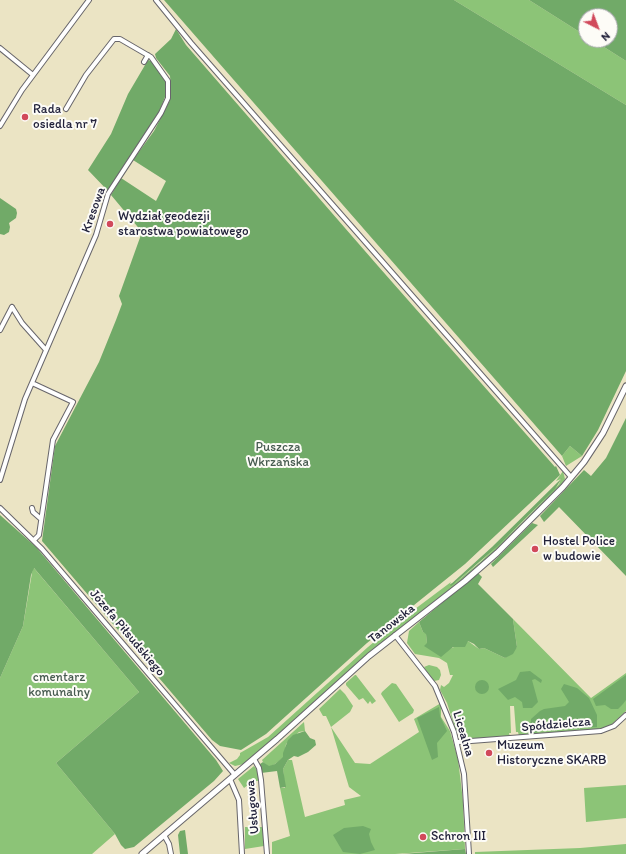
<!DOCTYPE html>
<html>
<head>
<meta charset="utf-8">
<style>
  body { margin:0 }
  #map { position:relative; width:626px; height:854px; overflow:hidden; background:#ebe4c4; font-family:Itim,sans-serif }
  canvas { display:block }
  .north { position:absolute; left:578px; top:8px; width:40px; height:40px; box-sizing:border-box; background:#fdfcf7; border:1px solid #a5a5ac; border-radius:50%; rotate:138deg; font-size:11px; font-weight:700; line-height:16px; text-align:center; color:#22223b }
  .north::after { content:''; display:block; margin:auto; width:14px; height:18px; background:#d1495b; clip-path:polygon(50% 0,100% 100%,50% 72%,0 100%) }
</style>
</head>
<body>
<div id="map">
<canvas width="626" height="854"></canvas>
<div class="north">N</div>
</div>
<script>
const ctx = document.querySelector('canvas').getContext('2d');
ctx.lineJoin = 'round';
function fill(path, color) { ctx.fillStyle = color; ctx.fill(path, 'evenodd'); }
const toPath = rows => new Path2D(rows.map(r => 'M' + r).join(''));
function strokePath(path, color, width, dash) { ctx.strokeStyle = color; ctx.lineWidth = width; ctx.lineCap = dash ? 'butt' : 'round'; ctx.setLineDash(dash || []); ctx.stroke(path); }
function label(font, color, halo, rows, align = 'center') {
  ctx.font = font + ' Itim,sans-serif'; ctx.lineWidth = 4; ctx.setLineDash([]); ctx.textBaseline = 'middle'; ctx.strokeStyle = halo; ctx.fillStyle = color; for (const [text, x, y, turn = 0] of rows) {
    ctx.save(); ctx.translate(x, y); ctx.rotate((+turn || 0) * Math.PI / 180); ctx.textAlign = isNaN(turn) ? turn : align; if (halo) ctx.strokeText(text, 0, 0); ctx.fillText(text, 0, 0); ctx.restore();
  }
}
const green = toPath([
  [454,0,529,0,586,36,586,40,593,40,626,61,626,105],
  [570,446,582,456,566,466,562,456],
  [563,471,565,479,561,485,479,567,368,654,286,729,244,764,235,766,229,763,237,759,240,755,240,753,268,737,368,647,399,621,451,582,450,584,456,582,479,563,525,520,559,484,561,479,556,481],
  [33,567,139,692,56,763,115,834,92,854,0,854,0,678,23,626],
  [513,619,591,698,626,673,626,711,611,725,598,730,519,736,518,732,516,732,514,706,510,706,511,733,509,733,510,737,473,740,460,736,456,731,447,703,440,690,441,685,444,687,449,683,453,675,450,675,447,663,439,658,415,654,407,643,409,631,419,622,423,632,426,633,427,643,447,650,468,641,479,649,484,648,505,658,517,647],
  [429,665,437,667,440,670,441,675,439,680,434,681,427,672,424,667],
  [355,675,356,675,376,701,372,704,370,701,368,704,363,698,359,700,346,685,346,683],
  [392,683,396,684,414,710,413,713,399,722,381,694,382,692],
  [340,689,345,694,353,706,350,712,331,727,355,763,370,764,419,732,414,719,441,703,441,717,450,731,458,759,463,801,465,849,395,854,272,854,272,842,290,836,280,788,285,788,283,769,288,760,292,760,305,817,345,805,344,800,361,796,349,787,331,727,326,716,323,716,319,709],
  [304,722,305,731,299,732,286,744,284,757,275,764,269,767,263,762,262,760],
  [254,766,257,770,259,781,253,781,244,788,238,779],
  [626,785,626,818,586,822,584,788],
  [245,827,263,827,264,846,245,849],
  [626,844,626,854,475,854,475,852,580,848]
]);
const forest = toPath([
  [164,0,454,0,626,105,626,371,598,430,582,456,570,446,562,456],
  [529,0,626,0,626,61,593,40,610,40,610,16,586,16,586,36],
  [176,29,186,45,378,266,555,467,556,466,560,475,465,564,367,643,266,734,241,750,220,746,212,740,42,541,55,446,99,362,116,320,122,304,119,296,142,232,111,195,121,178,156,201,166,181,133,160,154,131,170,100,171,88,170,76,156,58,155,54,171,39],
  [148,60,151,61,165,80,166,85,165,97,159,112,108,191,88,170,111,134,128,94],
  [0,198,16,209,17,213,16,218,9,223,10,227,9,232,4,235,0,234],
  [626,418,626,576,559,507,544,522,540,516,584,470,591,476,606,458],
  [562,478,555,489,499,545,456,582,451,586,450,585,492,547],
  [0,515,36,547,216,760,223,771,214,781,134,847,125,849,121,845,115,834,56,763,139,692,34,568,31,575,23,626,0,678],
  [532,523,538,525,493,567,491,564],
  [478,573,482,577,478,584,513,619,517,647,513,654,505,658,484,648,479,649,474,644,468,641,465,647,453,647,441,657,424,646,427,643,426,634,423,632,419,622],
  [530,671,542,680,541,683,535,679,532,680,538,702,532,708,523,708,522,702,515,697,508,700,498,689,516,680,520,672],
  [626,675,626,700,623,704,618,709,611,709,605,705,596,706,593,699],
  '475 687a7 7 0 1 1 14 0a7 7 0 1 1-14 0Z',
  [564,684,577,688,589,698,597,715,597,727,568,729,548,719,541,724,539,732,533,733,530,730,531,719,540,711,544,709,565,706,569,702,561,689],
  [439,707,440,716,447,731,437,743,438,757,432,760,417,718],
  [305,731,310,738,315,740,316,745,308,752,298,757,294,756,288,760,283,769,286,787,280,788,277,771,261,773,260,764,263,762,269,766,275,764,283,757,283,753,288,740,293,735],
  [363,826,371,829,369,834,371,842,375,850,360,854,343,852,333,835,344,828],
  [185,830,188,854,180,854,178,835,180,831],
  [465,849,466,854,395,854,402,854]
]);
const minor = toPath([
  [156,0,191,43,571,477],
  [0,48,33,75],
  [144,62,148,55],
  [0,126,22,90,89,0],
  [12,307,22,323,46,350],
  [0,330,12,307],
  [32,383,73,402,53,440,39,535,34,540],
  [0,480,25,399,96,235,108,194,161,113,168,98,168,81,151,57,120,39,114,39,86,75,66,109],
  [0,508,42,549,235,775],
  [32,508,33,512,41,519],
  [395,635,435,686,454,732,464,774,469,854],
  [458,742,601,731,614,726,626,715],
  [254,759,259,768,261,780,267,854],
  [230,779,239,800,242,854],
  [164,835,169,844,171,854]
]);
const major = toPath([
  [142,854,277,739,369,656,465,581,497,553,563,487,584,462,603,433,626,386]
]);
const markers = [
  [25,117,4,"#d1495b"],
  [110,224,4,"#d1495b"],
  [535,549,4,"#d1495b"],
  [489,753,4,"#d1495b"],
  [423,837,4,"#d1495b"]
];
const poiNames = [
  ["Rada",33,110],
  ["osiedla nr 7",33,125],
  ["Wydział geodezji",118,217],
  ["starostwa powiatowego",118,232],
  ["Hostel Police",543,542],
  ["w budowie",543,557],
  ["Muzeum",497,746],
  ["Historyczne SKARB",497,761],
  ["Schron III",431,837]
];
const streetNames = [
  ["Kresowa",94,210,-70],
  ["Tanowska",392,624,-38],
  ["Józefa Piłsudskiego",127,633,50],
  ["Spółdzielcza",556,725,-5],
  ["Licealna",463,734,73],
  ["Usługowa",253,807,-95]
];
const parkNames = [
  ["Puszcza",278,448],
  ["Wkrzańska",278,463],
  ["cmentarz",59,678],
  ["komunalny",59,693]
];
fill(green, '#8cc477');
fill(forest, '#71aa68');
strokePath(minor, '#68666b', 6);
strokePath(major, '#68666b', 7);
strokePath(minor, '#fff', 4);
strokePath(major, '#fff', 5);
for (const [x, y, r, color] of markers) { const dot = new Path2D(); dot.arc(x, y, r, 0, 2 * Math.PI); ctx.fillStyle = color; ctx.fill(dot); strokePath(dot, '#fdfcf7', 1.5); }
label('13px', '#22223b', '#fdfcf7', poiNames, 'left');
label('13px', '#22223b', '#fdfcf7', streetNames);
label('13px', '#475b50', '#fdfcf7', parkNames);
</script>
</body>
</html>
